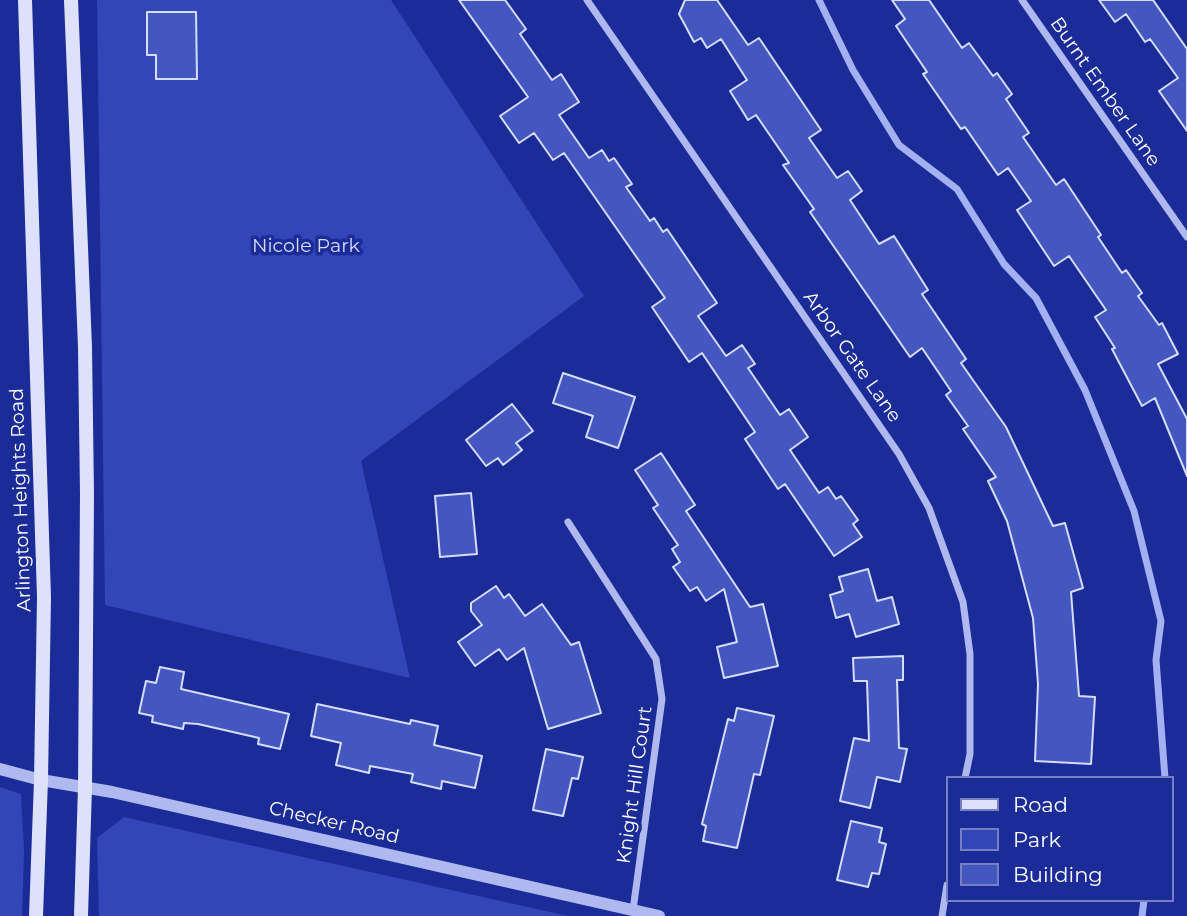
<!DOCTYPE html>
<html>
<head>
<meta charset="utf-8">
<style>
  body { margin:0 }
  #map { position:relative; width:1187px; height:916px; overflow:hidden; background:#1b2c98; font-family:Montserrat,sans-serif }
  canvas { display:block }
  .legend { position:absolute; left:946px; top:776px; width:228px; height:126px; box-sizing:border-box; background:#1b2c98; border:2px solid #7680c1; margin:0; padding:9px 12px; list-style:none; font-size:21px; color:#fff }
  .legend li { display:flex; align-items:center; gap:14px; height:35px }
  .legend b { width:35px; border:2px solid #7680c1 }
</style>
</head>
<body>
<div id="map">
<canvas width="1187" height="916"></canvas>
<ul class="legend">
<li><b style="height:9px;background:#dde1fb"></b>Road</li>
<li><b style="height:19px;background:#3246b7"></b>Park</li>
<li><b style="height:19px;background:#4456bf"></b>Building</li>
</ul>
</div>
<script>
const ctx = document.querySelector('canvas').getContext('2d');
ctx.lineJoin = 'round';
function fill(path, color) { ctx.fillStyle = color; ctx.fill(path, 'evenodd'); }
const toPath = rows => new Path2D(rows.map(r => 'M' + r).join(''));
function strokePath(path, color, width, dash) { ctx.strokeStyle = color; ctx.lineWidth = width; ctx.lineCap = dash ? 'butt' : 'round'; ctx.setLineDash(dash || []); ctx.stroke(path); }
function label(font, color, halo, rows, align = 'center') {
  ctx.font = font + ' Montserrat,sans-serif'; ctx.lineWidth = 7; ctx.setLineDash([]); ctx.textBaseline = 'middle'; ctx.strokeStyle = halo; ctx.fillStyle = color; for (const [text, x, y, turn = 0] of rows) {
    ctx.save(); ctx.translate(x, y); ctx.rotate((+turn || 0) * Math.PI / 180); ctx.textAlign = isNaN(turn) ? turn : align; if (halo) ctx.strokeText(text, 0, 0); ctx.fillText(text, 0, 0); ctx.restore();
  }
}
const green = toPath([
  [97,0,391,0,584,296,361,461,410,678,105,605],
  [0,787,21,794,24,850,22,916,0,916],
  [124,817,568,916,99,916,97,838]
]);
const stream = toPath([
  [819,0,853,70,899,145,957,189,1004,264,1036,298,1085,390,1134,511,1161,621,1156,660,1165,778],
  [1142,916,1144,900]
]);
const building = toPath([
  [459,0,505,0,526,29,520,34,552,80,561,74,579,102,559,115,589,158,602,150,609,161,614,158,632,184,626,187,650,221,654,218,663,232,667,229,717,303,698,316,726,356,742,345,755,364,748,368,780,415,789,409,808,437,790,450,819,493,828,487,836,499,841,496,858,520,853,524,862,537,834,556,785,484,778,489,745,439,755,432,702,353,689,362,652,307,665,298,564,153,553,160,534,133,519,143,500,116,528,97,459,0],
  [685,0,717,0,748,45,759,38,821,130,809,138,837,178,848,171,862,191,850,200,879,244,894,236,928,290,922,294,966,359,961,363,1006,427,1053,526,1065,523,1083,588,1071,592,1079,696,1095,697,1091,764,1035,761,1038,684,1033,618,1007,521,988,481,996,477,963,429,968,426,946,395,951,391,922,348,910,357,810,212,814,209,783,165,789,163,756,115,748,120,730,91,747,80,721,39,707,48,701,38,694,42,679,14,685,0],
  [892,0,929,0,962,48,969,43,993,76,997,73,1012,94,1006,99,1029,133,1023,137,1056,185,1064,179,1101,235,1098,237,1122,273,1126,270,1142,293,1138,296,1159,325,1162,323,1178,354,1158,364,1187,419,1187,476,1155,398,1142,406,1112,349,1115,348,1095,317,1106,310,1069,256,1054,266,1017,210,1031,201,1008,168,998,175,965,127,961,129,923,74,927,72,896,26,905,19,892,0],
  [1099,0,1153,0,1187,49,1187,131,1159,91,1178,78,1150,39,1145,42,1126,14,1115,22,1099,0],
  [147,12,196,12,197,79,156,79,156,55,147,55,147,12],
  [563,373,635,397,618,448,586,437,593,416,553,403,563,373],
  [512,404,533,431,516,443,522,450,503,465,498,458,486,466,466,440,512,404],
  [661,453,695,505,686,511,750,607,763,604,778,666,724,678,717,647,737,642,724,589,706,601,697,587,690,591,673,567,680,562,672,549,678,545,653,508,658,505,635,470,661,453],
  [471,493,477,554,440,557,435,496,471,493],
  [868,569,877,601,892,597,899,624,856,637,849,614,836,618,830,595,843,591,839,577,868,569],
  [496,586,504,598,509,594,525,616,542,604,571,645,579,642,601,713,548,729,524,648,507,660,499,649,475,666,458,642,482,625,471,611,471,603,496,586],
  [903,656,903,680,897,680,899,748,907,749,900,782,877,777,870,808,840,801,854,738,869,741,867,681,854,681,853,658,903,656],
  [160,667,184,672,181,689,289,714,280,749,258,744,259,738,198,724,184,723,183,729,152,722,153,716,139,713,146,681,156,683,160,667],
  [317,704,410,724,411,720,438,726,434,745,482,756,475,788,442,781,441,789,411,782,413,774,370,766,369,773,336,765,341,743,311,736,317,704],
  [737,708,774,716,760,775,754,774,737,848,703,841,706,826,702,824,728,719,734,721,737,708],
  [546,749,583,757,578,779,572,778,563,816,533,810,546,749],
  [851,821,882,828,879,842,886,844,879,874,872,873,868,887,837,880,851,821]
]);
const minor = toPath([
  [587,0,899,454,929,508,963,602,970,654,970,754,965,778],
  [1022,0,1187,237],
  [568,522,656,659,662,699,633,910],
  [942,916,947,885]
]);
const tertiary = toPath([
  [0,769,41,780,112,792,659,916]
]);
const secondary = toPath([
  [25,0,44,597,41,780,36,916],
  [71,0,85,347,87,494,85,787,81,916]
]);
const streetNames = [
  ["Burnt Ember Lane",1105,92,55],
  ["Arbor Gate Lane",852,357,55],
  ["Arlington Heights Road",21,500,-92],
  ["Knight Hill Court",635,785,-82],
  ["Checker Road",334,823,13]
];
const parkNames = [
  ["Nicole Park",306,246]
];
fill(green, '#3246b7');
strokePath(stream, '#a3b0f2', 7);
fill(building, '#4456bf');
strokePath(building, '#d6dcfb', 2);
strokePath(minor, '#afb9f0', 7);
strokePath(tertiary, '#afb9f0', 12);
strokePath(secondary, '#dde1fb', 14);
label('19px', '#fff', '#1b2c98', streetNames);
label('19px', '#d6dcfb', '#1b2c98', parkNames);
</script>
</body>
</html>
